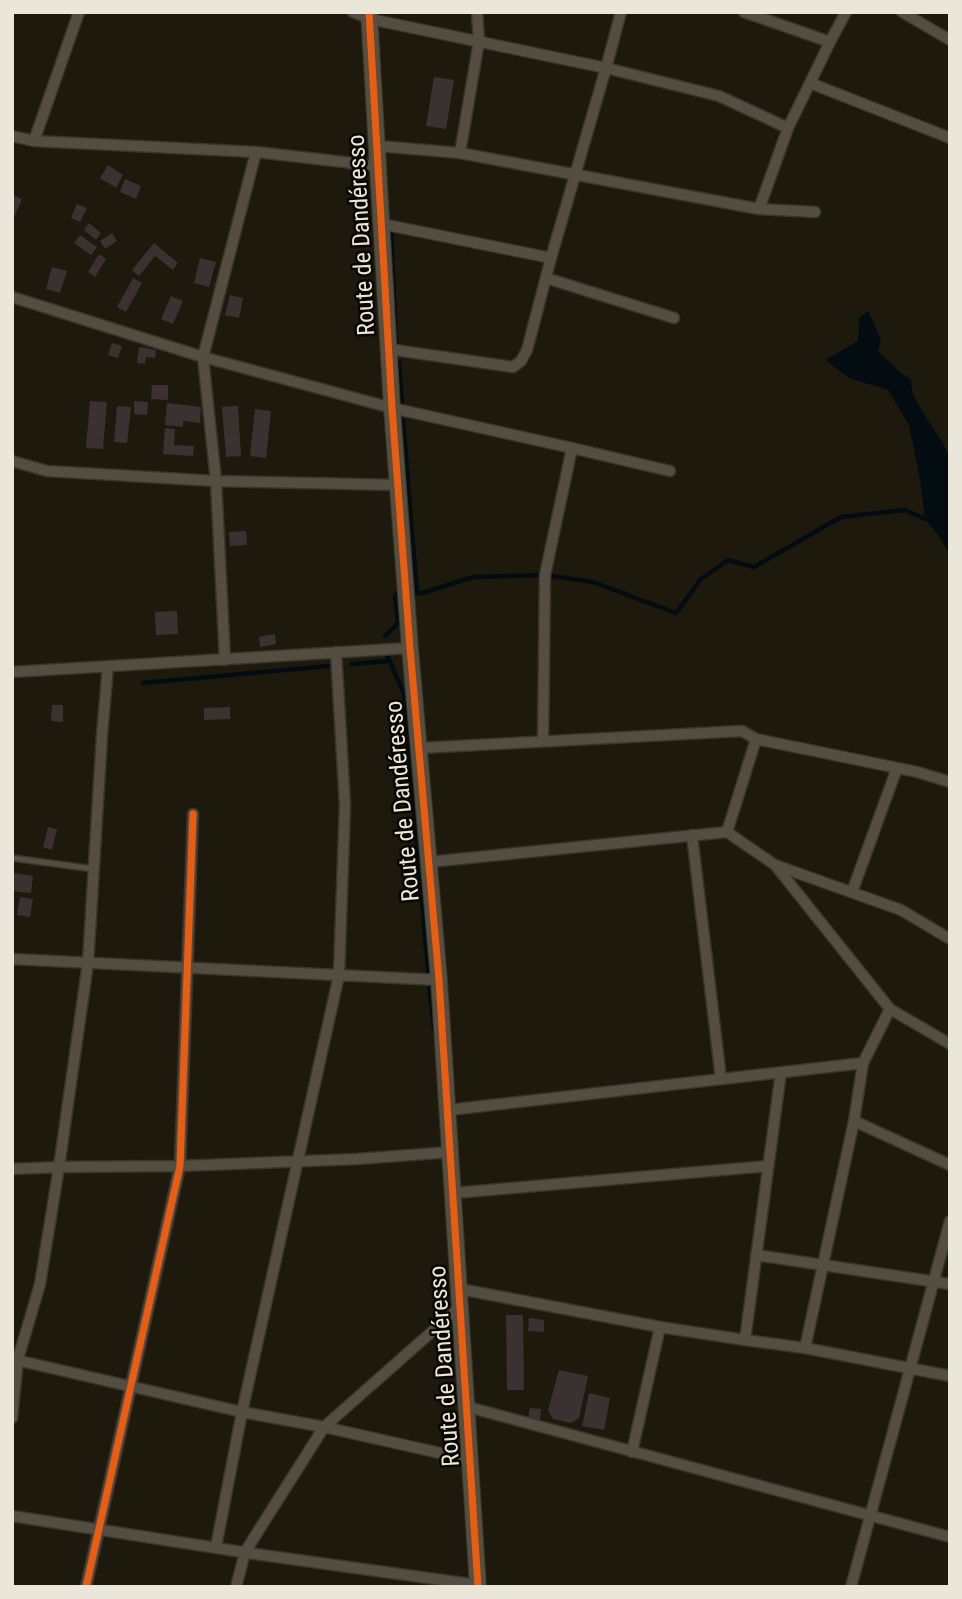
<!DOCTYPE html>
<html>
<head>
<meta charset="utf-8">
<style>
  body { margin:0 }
  #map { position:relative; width:962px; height:1599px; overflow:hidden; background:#1e190d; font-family:"Roboto Condensed",sans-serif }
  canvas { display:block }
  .frame { position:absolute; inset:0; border:14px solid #ebe6da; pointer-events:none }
</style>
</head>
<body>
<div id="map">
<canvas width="962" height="1599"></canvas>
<div class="frame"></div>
</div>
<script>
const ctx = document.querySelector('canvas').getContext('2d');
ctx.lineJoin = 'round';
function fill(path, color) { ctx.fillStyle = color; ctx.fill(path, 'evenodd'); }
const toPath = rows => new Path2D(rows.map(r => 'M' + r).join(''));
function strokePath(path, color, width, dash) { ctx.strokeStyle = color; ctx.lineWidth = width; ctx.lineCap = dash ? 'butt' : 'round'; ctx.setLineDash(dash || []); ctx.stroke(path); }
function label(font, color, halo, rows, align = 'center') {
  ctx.font = font + ' "Roboto Condensed",sans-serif'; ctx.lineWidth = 5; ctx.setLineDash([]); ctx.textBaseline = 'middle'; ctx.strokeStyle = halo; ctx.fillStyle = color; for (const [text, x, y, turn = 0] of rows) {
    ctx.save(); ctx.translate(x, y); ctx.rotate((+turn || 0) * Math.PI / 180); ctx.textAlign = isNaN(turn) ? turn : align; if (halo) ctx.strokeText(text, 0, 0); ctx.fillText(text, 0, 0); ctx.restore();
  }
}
const water = toPath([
  [868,311,881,340,878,351,900,372,911,379,912,392,923,413,943,443,950,458,950,555,939,536,925,519,920,479,909,425,888,390,849,378,825,360,858,341,859,318]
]);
const stream = toPath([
  [391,230,396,346],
  [399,362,402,404],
  [403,421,417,593],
  [409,593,423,593,473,577,545,575,593,582,676,613,701,579,728,560,754,567,841,517,905,510,925,519],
  [385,636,398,623,395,597,398,592],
  [387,655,404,694,428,971],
  [352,664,390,661],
  [143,683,329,666],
  [429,986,434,1028]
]);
const building = toPath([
  [434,77,454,80,446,129,426,126],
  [108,165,123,175,116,188,100,178],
  [125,179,141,186,136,199,120,192],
  [13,195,22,199,12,222,12,197],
  [77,204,87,208,80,222,71,218],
  [89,223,101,233,96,240,84,230],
  [112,233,117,241,105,249,100,241],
  [80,235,97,247,91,255,74,243],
  [154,243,178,263,173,270,155,256,139,276,132,270],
  [99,254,106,259,95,277,88,272],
  [200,258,216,262,209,287,194,283],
  [52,267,67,271,60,293,46,289],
  [133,278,142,283,126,312,117,307],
  [230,295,243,298,239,318,225,315],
  [171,296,183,301,173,324,161,319],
  [112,343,122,346,118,358,108,355],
  [139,347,156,350,155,358,146,357,145,364,137,363],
  [152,385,168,385,168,400,151,399],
  [90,401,107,402,103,449,86,448],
  [134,401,148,402,147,415,134,414],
  [167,403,201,407,200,423,183,421,183,427,165,425],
  [117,406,131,407,127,443,114,442],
  [238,406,241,456,226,457,222,407],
  [255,409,271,411,266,458,250,456],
  [165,428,175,429,174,445,194,446,193,456,163,454],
  [246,531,247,545,230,546,229,532],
  [177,611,178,634,156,635,155,612],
  [275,634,276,644,260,647,259,637],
  [52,705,63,705,63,722,51,721],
  [230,707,230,719,204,720,204,708],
  [48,827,57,829,52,850,43,847],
  [12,873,33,876,31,893,12,891],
  [20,897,33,899,30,917,17,915],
  [506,1315,523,1315,524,1390,507,1390],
  [529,1318,544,1320,544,1332,528,1331],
  [559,1370,588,1376,579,1418,571,1423,553,1419,548,1410],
  [589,1393,610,1398,604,1430,582,1426],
  [530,1408,541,1409,540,1422,528,1419]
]);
const lane = toPath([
  [12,858,94,869]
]);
const street = toPath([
  [353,12,370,19,606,68,551,258,527,350,521,361,513,367,388,349],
  [621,12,606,68,719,96,788,128,830,42],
  [744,12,830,42,846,12],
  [902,12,950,40],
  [810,83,950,138],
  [12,136,34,141,256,152,379,166],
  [34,141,79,12],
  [378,146,460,153,479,41,477,12],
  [460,153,759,209,788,128],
  [759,209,815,212],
  [382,224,551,258],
  [546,278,674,318],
  [12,297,203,357,392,408,572,448,670,471],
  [12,461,47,471,216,481,398,485],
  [225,660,216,481,203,357,256,152],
  [12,672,410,648],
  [756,739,917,772,950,782],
  [543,741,545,575,572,448],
  [420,748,742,731,756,739,727,832],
  [692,835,721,1079],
  [429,862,727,832,775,865],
  [852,892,897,768],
  [12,959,439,980],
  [890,1009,950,1044],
  [863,1063,890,1009,775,865,901,910,950,939],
  [448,1110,863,1063,854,1121,805,1348],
  [854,1121,950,1165],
  [12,1169,59,1167,180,1166,357,1159,451,1152],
  [454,1193,768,1166],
  [756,1255,950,1284],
  [460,1289,660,1327,745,1340,805,1348,950,1376],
  [745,1340,781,1072],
  [12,1359,242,1412,324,1427,461,1306],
  [468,1407,950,1537],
  [12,1418,18,1359,40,1284,59,1167,88,963,102,735,108,666],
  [632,1452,660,1327],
  [12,1516,255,1554,478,1585],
  [216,1547,242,1412,339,975,345,805,336,652],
  [86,1587,180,1166,193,814],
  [236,1587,245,1552,324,1427,471,1460],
  [851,1587,950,1221]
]);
const secondary = toPath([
  [369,12,392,408,410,648,439,980,478,1587]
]);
const cycleway = toPath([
  [369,12,392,408,410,648,439,980,478,1587],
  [86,1587,180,1166,193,814]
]);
const streetNames = [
  ["Route de Dandéresso",363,235,-93],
  ["Route de Dandéresso",404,801,-95],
  ["Route de Dandéresso",446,1366,-94]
];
fill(water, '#030c11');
strokePath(stream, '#030c11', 4.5);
fill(building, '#3a3230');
strokePath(lane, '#39352b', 8);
strokePath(street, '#39352b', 13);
strokePath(secondary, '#39352b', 18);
strokePath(lane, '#544d41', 5);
strokePath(street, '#544d41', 10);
strokePath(secondary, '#564e3f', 16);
strokePath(cycleway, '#e95d12', 7);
label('24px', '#ebe6da', '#0a0702', streetNames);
</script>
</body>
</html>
